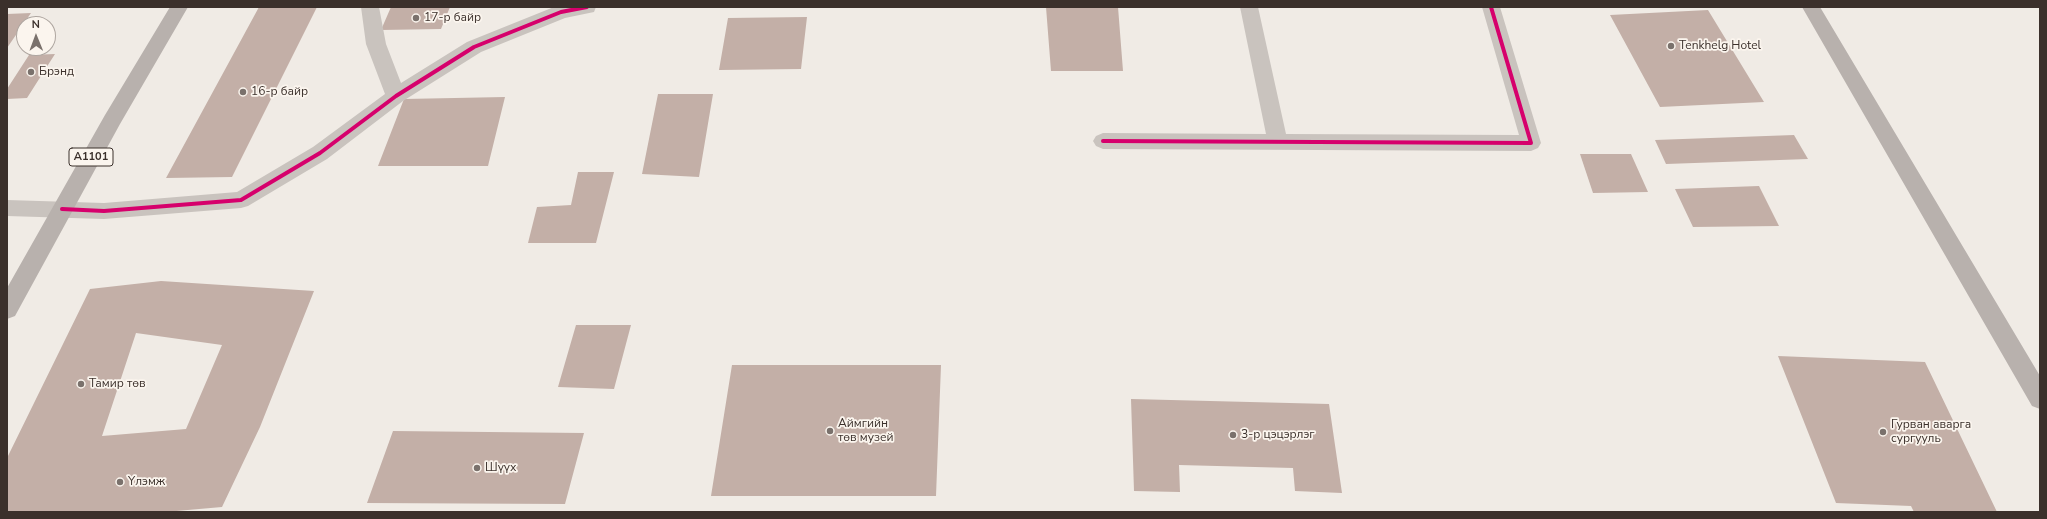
<!DOCTYPE html>
<html>
<head>
<meta charset="utf-8">
<style>
  body { margin:0 }
  #map { position:relative; width:2047px; height:519px; overflow:hidden; background:#f0ebe5; font-family:"Nunito Sans",sans-serif }
  canvas { display:block }
  .frame { position:absolute; inset:0; border:8px solid #3b302b; pointer-events:none }
  .north { position:absolute; left:16px; top:16px; width:40px; height:40px; box-sizing:border-box; background:#fbf5ee; border:1px solid #aea6a0; border-radius:50%; rotate:359deg; font-size:11px; font-weight:700; line-height:16px; text-align:center; color:#3b302b }
  .north::after { content:''; display:block; margin:auto; width:14px; height:18px; background:#7a716c; clip-path:polygon(50% 0,100% 100%,50% 72%,0 100%) }
</style>
</head>
<body>
<div id="map">
<canvas width="2047" height="519"></canvas>
<div class="frame"></div>
<div class="north">N</div>
</div>
<script>
const ctx = document.querySelector('canvas').getContext('2d');
ctx.lineJoin = 'round';
function fill(path, color) { ctx.fillStyle = color; ctx.fill(path, 'evenodd'); }
const toPath = rows => new Path2D(rows.map(r => 'M' + r).join(''));
function strokePath(path, color, width, dash) { ctx.strokeStyle = color; ctx.lineWidth = width; ctx.lineCap = dash ? 'butt' : 'round'; ctx.setLineDash(dash || []); ctx.stroke(path); }
function label(font, color, halo, rows, align = 'center') {
  ctx.font = font + ' "Nunito Sans",sans-serif'; ctx.lineWidth = 3.5; ctx.setLineDash([]); ctx.textBaseline = 'middle'; ctx.strokeStyle = halo; ctx.fillStyle = color; for (const [text, x, y, turn = 0] of rows) {
    ctx.save(); ctx.translate(x, y); ctx.rotate((+turn || 0) * Math.PI / 180); ctx.textAlign = isNaN(turn) ? turn : align; if (halo) ctx.strokeText(text, 0, 0); ctx.fillText(text, 0, 0); ctx.restore();
  }
}
const building = toPath([
  [259,7,317,7,232,177,166,178],
  [391,7,450,7,441,29,381,30],
  [1046,7,1118,7,1123,71,1051,71],
  [1708,10,1764,102,1660,107,1610,15],
  [31,13,7,48,7,14],
  [807,17,801,69,719,70,728,18],
  [55,54,27,98,7,99,7,89,29,55],
  [658,94,713,94,699,177,642,174],
  [505,97,488,166,378,166,404,99],
  [1794,135,1808,159,1666,164,1655,140],
  [1580,154,1631,154,1648,192,1593,193],
  [578,172,614,172,596,243,528,243,537,207,571,205],
  [1759,186,1779,226,1693,227,1675,189],
  [161,281,314,291,260,427,222,507,165,512,7,512,7,458,90,289],
  [136,333,222,345,186,429,102,436],
  [576,325,631,325,614,389,558,387],
  [1778,356,1925,362,1997,512,1914,512,1911,506,1836,503],
  [732,365,941,365,936,496,711,496],
  [1131,399,1329,404,1342,493,1295,491,1293,468,1179,465,1180,492,1134,491],
  [393,431,584,433,565,504,367,503]
]);
const minor = toPath([
  [361,7,379,7,386,44,401,83,467,42,554,7,596,7,594,12,565,18,481,52,403,101,327,159,248,206,241,208,104,219,7,216,7,200,104,203,237,192,313,147,385,94,366,44,361,7],
  [1240,7,1258,7,1286,134,1519,135,1482,7,1500,7,1541,143,1538,148,1531,151,1103,149,1096,146,1093,141,1096,136,1103,133,1266,134,1240,7]
]);
const major = toPath([
  [170,7,188,7,120,124,15,316,7,319,7,288,105,115,170,7],
  [1802,7,1820,7,2040,376,2040,409,2032,406,1802,7]
]);
const cycleway = toPath([
  [1103,141,1531,143,1491,7],
  [62,209,104,211,241,200,320,153,396,96,474,47,561,12,587,7]
]);
const markers = [
  [416,18,4,"#7a716c"],
  [1671,46,4,"#7a716c"],
  [31,72,4,"#7a716c"],
  [243,92,4,"#7a716c"],
  [81,384,4,"#7a716c"],
  [830,431,4,"#7a716c"],
  [1883,432,4,"#7a716c"],
  [1233,435,4,"#7a716c"],
  [477,468,4,"#7a716c"],
  [120,482,4,"#7a716c"]
];
const shields = [
  [91,157,44]
];
const shieldNames = [
  ["A1101",91,157]
];
const poiNames = [
  ["17-р байр",424,18],
  ["Tenkhelg Hotel",1679,46],
  ["Брэнд",39,72],
  ["16-р байр",251,92],
  ["Тамир төв",89,384],
  ["Аймгийн",838,424],
  ["төв музей",838,438],
  ["Гурван аварга",1891,425],
  ["сургууль",1891,439],
  ["3-р цэцэрлэг",1241,435],
  ["Шүүх",485,468],
  ["Үлэмж",128,482]
];
fill(building, '#c3afa7');
fill(minor, '#c9c3be');
fill(major, '#b8b1ad');
strokePath(cycleway, '#d6006c', 4);
for (const [x, y, r, color] of markers) { const dot = new Path2D(); dot.arc(x, y, r, 0, 2 * Math.PI); ctx.fillStyle = color; ctx.fill(dot); strokePath(dot, '#fbf5ee', 1.5); }
for (const [x, y, w] of shields) { const box = new Path2D(); box.roundRect(x - w / 2, y - 9, w, 18, 3); ctx.fillStyle = '#fbf5ee'; ctx.fill(box); strokePath(box, '#3b302b', 1); }
label('bold 11px', '#3b302b', null, shieldNames);
label('12px', '#3b302b', '#fbf5ee', poiNames, 'left');
</script>
</body>
</html>
